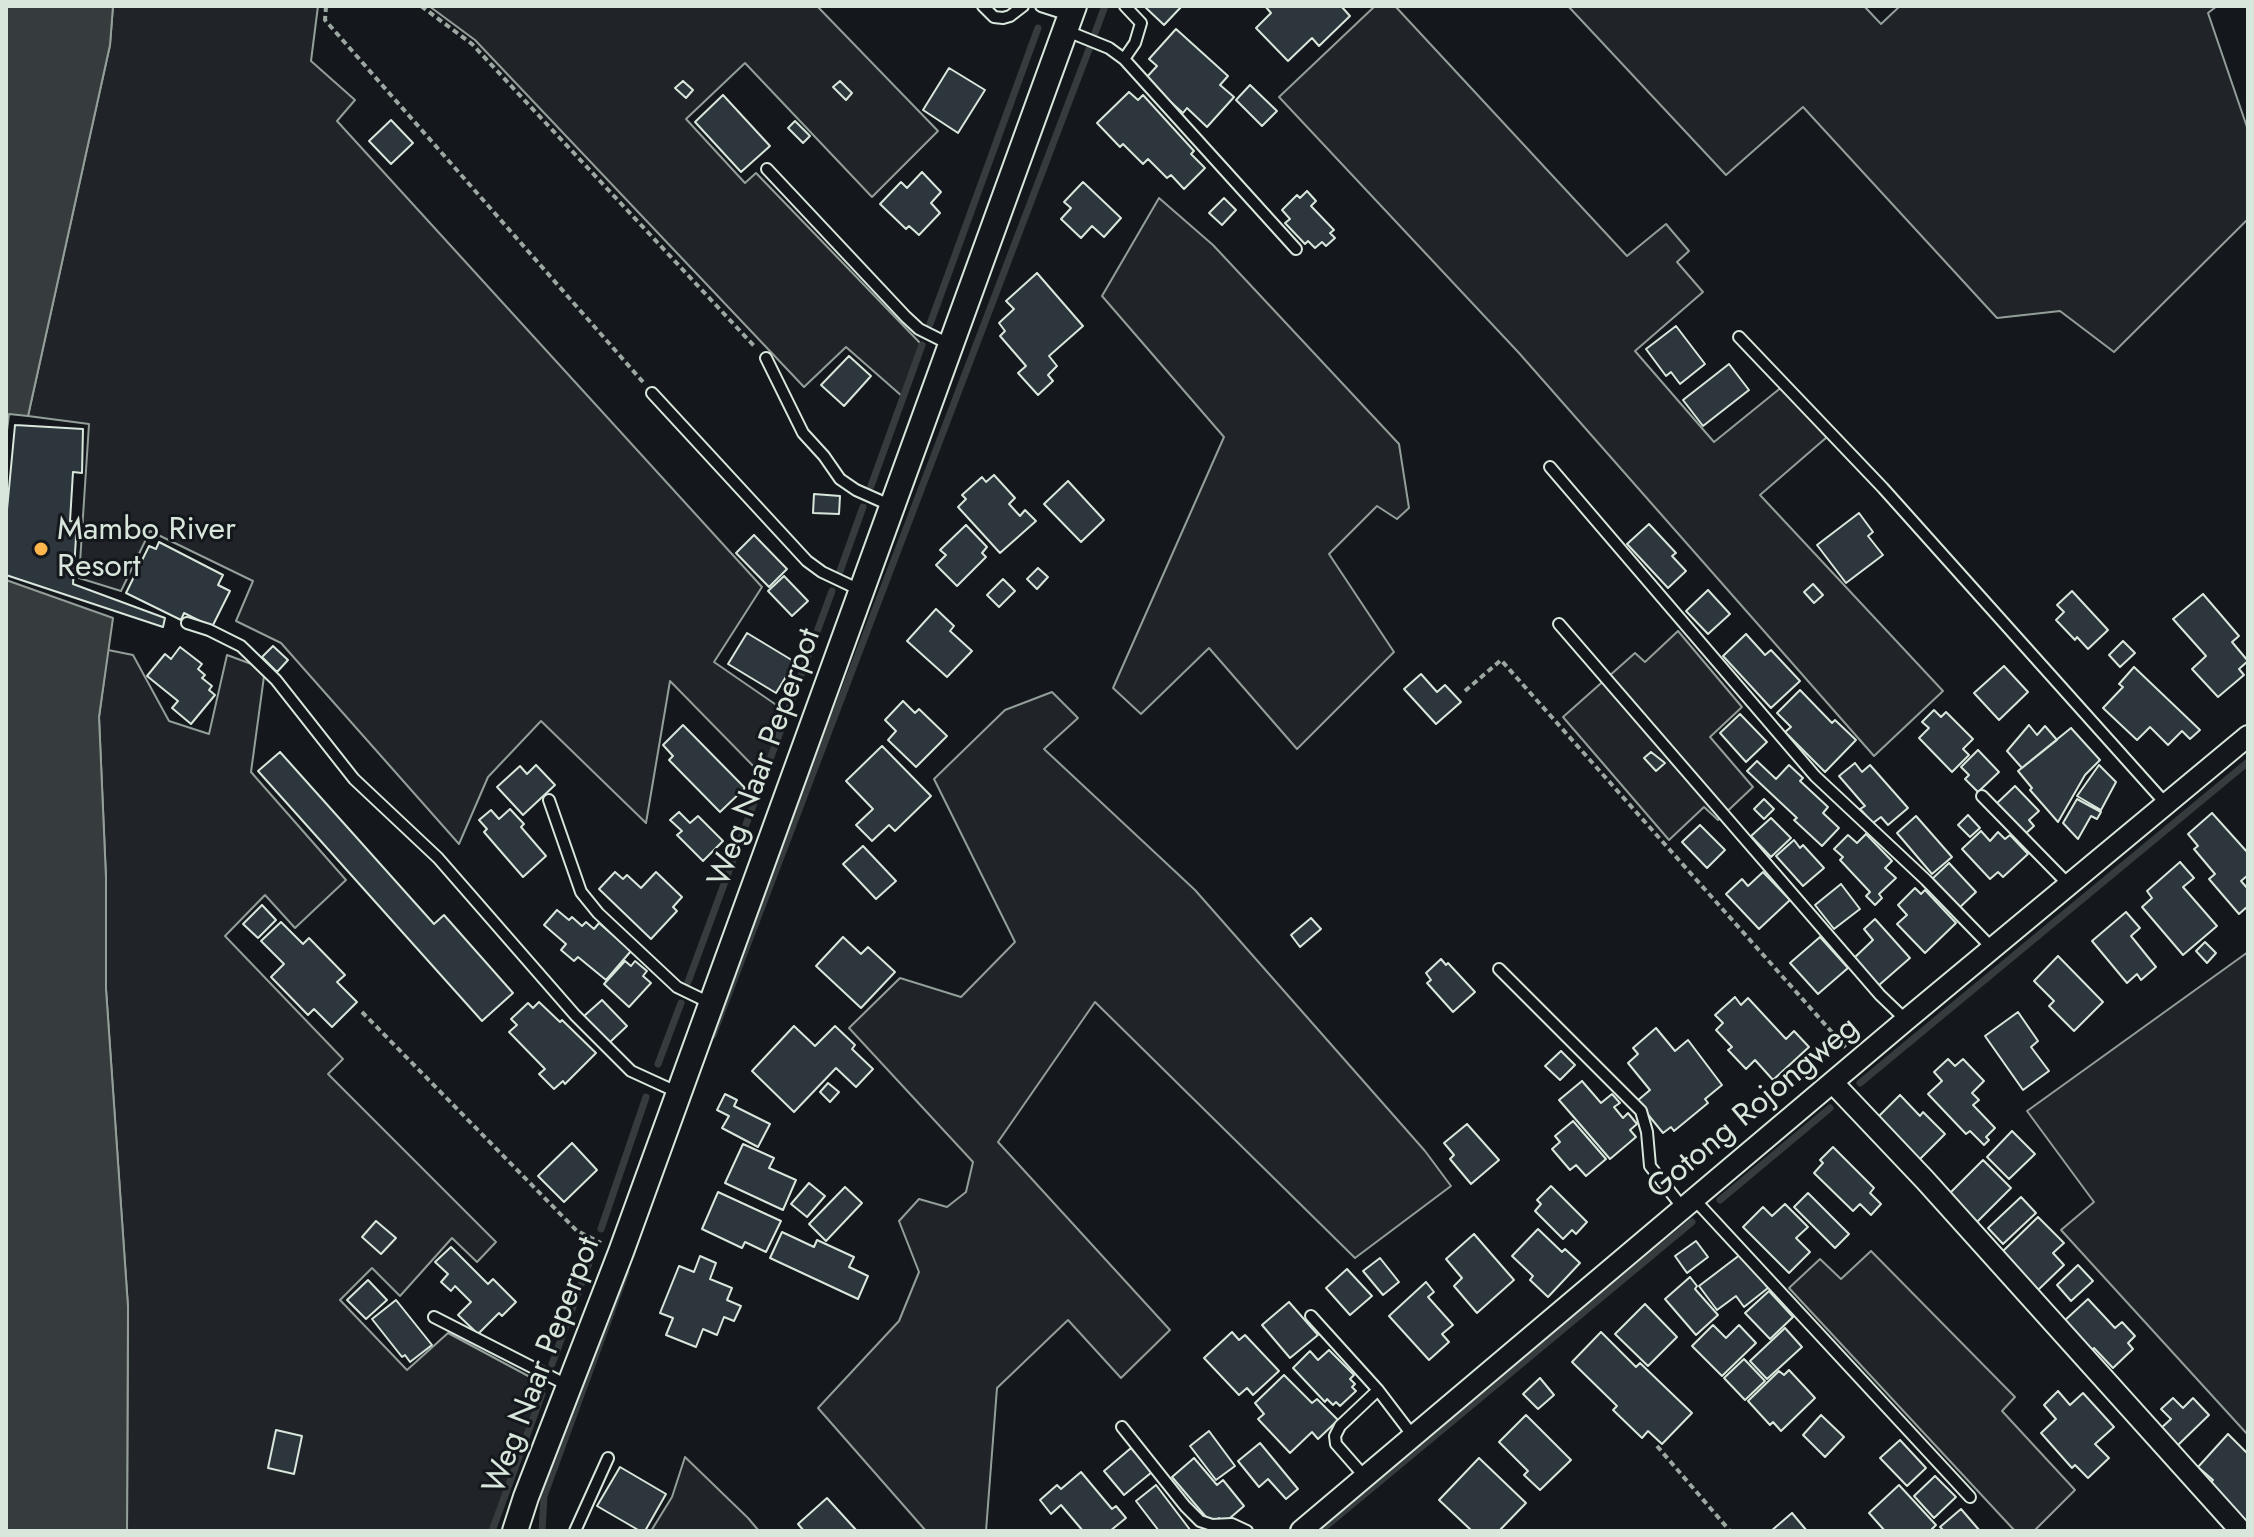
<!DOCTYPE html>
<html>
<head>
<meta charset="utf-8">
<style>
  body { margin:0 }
  #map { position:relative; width:2254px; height:1537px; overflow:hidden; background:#14181c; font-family:Jost,sans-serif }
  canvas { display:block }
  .frame { position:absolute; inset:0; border:8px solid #d8e6dc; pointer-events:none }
</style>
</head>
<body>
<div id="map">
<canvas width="2254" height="1537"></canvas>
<div class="frame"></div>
</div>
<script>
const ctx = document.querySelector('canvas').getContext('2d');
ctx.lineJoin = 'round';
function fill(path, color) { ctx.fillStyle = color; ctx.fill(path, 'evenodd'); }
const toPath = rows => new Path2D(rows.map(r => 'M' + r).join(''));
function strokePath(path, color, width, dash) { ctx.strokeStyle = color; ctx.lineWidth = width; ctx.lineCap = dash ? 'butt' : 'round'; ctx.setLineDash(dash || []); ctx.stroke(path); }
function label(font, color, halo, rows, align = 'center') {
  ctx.font = font + ' Jost,sans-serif'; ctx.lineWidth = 6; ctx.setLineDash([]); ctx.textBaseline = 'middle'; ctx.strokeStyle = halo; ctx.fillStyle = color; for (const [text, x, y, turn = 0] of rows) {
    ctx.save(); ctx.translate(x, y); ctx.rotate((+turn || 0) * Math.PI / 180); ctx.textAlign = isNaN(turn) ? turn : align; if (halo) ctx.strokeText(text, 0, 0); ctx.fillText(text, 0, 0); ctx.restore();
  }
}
const green = toPath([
  [113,6,318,6,311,61,355,100,337,121,762,587,714,662,788,713,764,777,670,681,646,823,541,721,488,777,459,844,281,643,236,621,253,581,150,531,121,591,79,578,89,424,28,416,110,45,113,6],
  [429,6,817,6,938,131,872,197,745,63,686,119,745,183,756,173,922,345,903,397,846,347,804,387,475,40,429,6],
  [1375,6,1395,6,1627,256,1666,224,1689,251,1677,262,1703,292,1635,351,1714,442,1783,386,1827,437,1760,495,1943,691,1874,756,1519,353,1279,97,1375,6],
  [1568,6,1864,6,1881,24,1900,6,2217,6,2208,13,2248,130,2248,219,2114,352,2060,311,1997,318,1803,107,1726,175,1568,6],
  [1159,198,1213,245,1399,444,1409,508,1397,519,1377,506,1329,554,1394,652,1297,749,1209,648,1141,714,1113,688,1224,437,1102,296,1159,198],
  [1678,631,1742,707,1710,737,1753,787,1718,820,1704,807,1669,840,1563,717,1635,653,1645,662,1678,631],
  [108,650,133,655,169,721,209,734,227,655,265,669,251,772,346,880,295,928,265,895,225,936,343,1059,328,1074,496,1242,477,1262,452,1238,400,1296,372,1268,340,1300,407,1370,448,1333,545,1385,492,1531,127,1531,128,1307,106,989,106,878,99,717,108,650],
  [1052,692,1078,718,1044,749,1195,890,1425,1151,1451,1186,1355,1258,1095,1002,998,1142,1170,1330,1121,1378,1068,1320,997,1388,986,1531,926,1531,818,1408,899,1321,919,1272,899,1221,919,1199,947,1207,966,1192,973,1162,849,1028,900,978,961,997,1015,942,934,779,1005,710,1052,692],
  [2248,952,2248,1435,2061,1230,2094,1202,2027,1111,2248,952],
  [1871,1251,2015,1397,2002,1411,2075,1490,2034,1531,2015,1531,1789,1288,1820,1259,1841,1279,1871,1251],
  [685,1457,748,1518,759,1531,651,1531,672,1497,685,1457]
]);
const water = toPath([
  [6,6,113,6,110,45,28,416,9,414,6,439,6,6],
  [6,580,113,618,99,717,106,878,106,989,128,1307,127,1531,6,1531,6,580]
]);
const stream = toPath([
  [1095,33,1105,6],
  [930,324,1038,28],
  [871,486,922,345],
  [839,574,863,507],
  [688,982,832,591],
  [713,1035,1091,44],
  [658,1064,681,1003],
  [1860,1083,2248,762],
  [1720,1200,1830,1108],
  [601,1229,646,1097],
  [552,1364,593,1252],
  [492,1531,542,1394],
  [542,1531,544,1496,626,1272],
  [1320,1531,1692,1222]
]);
const building = toPath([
  [1144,6,1182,6,1164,25,1144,6],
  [1265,6,1341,6,1350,16,1319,46,1312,38,1288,61,1256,28,1271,13,1265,6],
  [1176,29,1228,76,1220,85,1234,97,1207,127,1187,108,1183,113,1145,79,1157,66,1149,59,1176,29],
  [949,68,985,90,958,133,923,110,949,68],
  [683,81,693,90,686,98,675,88,683,81],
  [840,81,852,93,846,100,833,87,840,81],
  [1250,85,1277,111,1262,126,1236,100,1250,85],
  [1129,92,1138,100,1143,95,1194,151,1191,154,1205,168,1184,189,1171,175,1167,178,1148,159,1143,164,1123,144,1120,147,1097,123,1129,92],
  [723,95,770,146,741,172,695,122,723,95],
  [391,120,413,143,391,164,369,141,391,120],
  [795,121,810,136,803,143,788,128,795,121],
  [922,172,941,192,931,203,940,213,919,235,909,226,906,229,880,204,901,182,907,188,922,172],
  [1083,182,1121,218,1104,237,1092,226,1081,238,1061,219,1071,208,1064,202,1083,182],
  [1307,191,1316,201,1311,206,1334,230,1330,233,1335,238,1326,246,1322,242,1315,248,1308,241,1305,244,1285,223,1290,219,1282,210,1297,195,1300,198,1307,191],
  [1224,198,1236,210,1222,225,1209,213,1224,198],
  [1037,273,1083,326,1049,356,1057,366,1048,375,1053,381,1038,395,1018,373,1026,366,1000,336,1005,331,999,323,1014,309,1006,301,1037,273],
  [1676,326,1705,364,1680,384,1671,372,1666,376,1646,349,1676,326],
  [849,356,871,376,844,406,821,385,849,356],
  [1729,364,1749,390,1703,426,1683,400,1729,364],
  [15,425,83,429,82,473,73,472,70,521,77,522,73,584,165,618,163,627,6,575,6,520,15,425],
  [994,475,1015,498,1009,504,1020,516,1025,510,1036,521,1000,553,958,507,966,499,962,495,982,477,986,482,994,475],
  [1068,481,1104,520,1081,542,1044,504,1068,481],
  [814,494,840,496,839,514,813,513,814,494],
  [1859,513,1873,532,1868,536,1883,555,1846,583,1817,545,1859,513],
  [1649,524,1676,553,1672,556,1686,571,1668,588,1627,544,1649,524],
  [966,525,987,547,982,553,986,557,957,586,936,565,946,555,940,550,966,525],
  [754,535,787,569,769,587,736,553,754,535],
  [159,542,223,575,218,585,230,591,212,627,184,613,181,620,126,593,149,546,156,549,159,542],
  [1038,568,1048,577,1037,589,1027,579,1038,568],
  [784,576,808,601,792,616,768,591,784,576],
  [1003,579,1015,591,999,607,987,595,1003,579],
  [1813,584,1823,595,1814,603,1804,592,1813,584],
  [1708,590,1730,614,1708,634,1686,611,1708,590],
  [2072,591,2108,630,2088,649,2077,637,2075,640,2056,620,2064,612,2057,605,2072,591],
  [2203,594,2239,636,2232,642,2248,661,2239,669,2244,675,2218,697,2192,669,2206,656,2173,619,2203,594],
  [936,609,954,626,950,631,972,651,947,677,907,641,936,609],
  [747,633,795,662,776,693,728,664,747,633],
  [1746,634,1765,655,1771,650,1800,681,1771,708,1723,656,1746,634],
  [2123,641,2135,653,2120,667,2109,655,2123,641],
  [273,646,288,660,277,672,262,657,273,646],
  [180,647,202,664,198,669,205,675,202,678,212,686,209,690,215,695,191,724,172,708,178,701,147,676,165,654,171,659,180,647],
  [2004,666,2028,692,1999,720,1974,693,2004,666],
  [2134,667,2200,730,2190,739,2182,731,2168,745,2150,727,2137,740,2103,708,2123,687,2119,684,2134,667],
  [1421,674,1437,692,1445,685,1461,702,1436,724,1404,689,1421,674],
  [1800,690,1832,723,1835,720,1856,740,1825,772,1785,732,1791,727,1777,713,1800,690],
  [903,701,915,713,919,709,947,736,916,767,888,740,896,731,885,720,903,701],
  [1934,710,1941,717,1946,712,1973,739,1963,749,1969,755,1952,772,1919,738,1929,728,1922,722,1934,710],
  [1740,714,1767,742,1746,762,1720,733,1740,714],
  [683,725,745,788,720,812,669,760,673,756,663,745,683,725],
  [2029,725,2037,735,2045,726,2057,740,2022,768,2007,751,2029,725],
  [2071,728,2100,760,2085,775,2058,822,2030,790,2032,788,2018,771,2071,728],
  [882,746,931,796,895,831,889,825,872,841,856,825,873,809,846,781,882,746],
  [1978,750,1999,772,1978,792,1965,779,1969,775,1961,767,1978,750],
  [280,752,434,924,444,915,513,993,482,1021,258,771,280,752],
  [1651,752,1665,763,1656,771,1644,758,1651,752],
  [1757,761,1776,779,1789,765,1803,778,1800,781,1828,807,1823,813,1839,828,1822,846,1794,820,1797,818,1747,771,1757,761],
  [1855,763,1862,772,1870,765,1908,808,1888,825,1881,817,1873,823,1860,809,1865,806,1839,776,1855,763],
  [536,765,555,785,523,815,497,787,520,766,527,774,536,765],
  [2099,765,2116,782,2101,810,2077,796,2099,765],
  [2015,786,2039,811,2029,820,2034,826,2024,835,1995,805,2015,786],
  [1764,799,1774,809,1764,819,1754,809,1764,799],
  [2077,799,2101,812,2097,819,2091,816,2078,839,2063,823,2077,799],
  [510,809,524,824,521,827,546,856,523,877,484,832,487,829,479,820,491,810,499,819,510,809],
  [679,812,690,823,698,816,723,841,703,861,677,835,682,831,670,820,679,812],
  [2212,813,2248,853,2248,875,2241,881,2248,889,2248,906,2239,914,2209,879,2215,874,2194,849,2198,846,2188,834,2212,813],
  [1968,815,1980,828,1970,837,1958,825,1968,815],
  [1916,816,1952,857,1932,874,1897,833,1916,816],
  [1771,818,1791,838,1771,857,1751,836,1771,818],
  [1700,825,1725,850,1707,868,1682,842,1700,825],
  [1981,831,1990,841,1998,832,2005,839,2010,835,2028,854,2003,877,1998,872,1990,879,1962,849,1981,831],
  [1866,834,1892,861,1885,868,1896,878,1879,894,1882,898,1875,905,1866,896,1870,892,1840,860,1843,857,1834,849,1848,835,1857,843,1866,834],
  [1794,840,1800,848,1803,845,1824,868,1803,886,1776,856,1794,840],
  [863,846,896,881,876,899,843,864,863,846],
  [2180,862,2194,878,2183,887,2217,926,2183,955,2142,907,2152,898,2147,891,2180,862],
  [1949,863,1976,892,1958,909,1931,880,1949,863],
  [615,872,623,879,627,875,641,888,656,872,682,897,673,907,677,911,651,939,599,889,615,872],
  [1763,872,1790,900,1759,929,1726,894,1742,879,1748,886,1763,872],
  [1841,884,1860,909,1834,929,1815,905,1841,884],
  [1915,888,1921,894,1925,890,1956,923,1925,953,1897,924,1907,915,1898,905,1915,888],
  [262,905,276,920,258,938,243,924,262,905],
  [557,910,569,920,572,917,582,926,586,922,594,929,599,923,631,951,606,980,578,957,574,961,561,950,566,944,544,925,557,910],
  [2126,912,2140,928,2131,936,2156,967,2141,980,2137,974,2127,983,2092,941,2126,912],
  [1311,918,1321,929,1300,947,1291,935,1311,918],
  [1875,919,1910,958,1878,986,1853,959,1873,940,1864,929,1875,919],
  [281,922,303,944,309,938,345,975,337,982,357,1002,332,1027,314,1009,308,1015,271,977,284,964,261,941,281,922],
  [843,937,861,954,868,947,895,972,861,1008,816,966,843,937],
  [1820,937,1848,968,1818,994,1790,963,1820,937],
  [2205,942,2216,953,2207,963,2196,951,2205,942],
  [2058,956,2103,1002,2074,1031,2049,1006,2054,1001,2034,981,2058,956],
  [1441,959,1446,965,1448,963,1475,992,1453,1012,1427,983,1431,980,1426,973,1441,959],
  [625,961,631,966,635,961,647,971,643,976,651,983,629,1007,604,984,625,961],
  [1735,997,1741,1005,1748,998,1786,1039,1794,1031,1809,1047,1773,1080,1755,1060,1746,1069,1728,1050,1732,1047,1716,1030,1723,1023,1715,1015,1735,997],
  [602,1000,627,1026,609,1043,584,1016,602,1000],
  [539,1002,560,1022,562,1020,596,1053,565,1084,563,1081,554,1089,539,1074,545,1069,509,1032,517,1025,511,1019,528,1003,533,1008,539,1002],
  [2018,1012,2038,1041,2031,1047,2049,1071,2023,1090,1985,1036,2018,1012],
  [794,1026,815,1046,835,1026,855,1045,852,1049,873,1069,856,1087,836,1068,794,1112,752,1071,794,1026],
  [1656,1028,1675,1051,1688,1040,1722,1085,1705,1099,1708,1103,1674,1131,1671,1127,1663,1133,1637,1101,1650,1090,1628,1063,1638,1054,1633,1048,1656,1028],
  [1561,1051,1575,1065,1560,1080,1545,1066,1561,1051],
  [1948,1059,1955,1066,1963,1059,1984,1081,1972,1093,1979,1100,1973,1105,1995,1128,1986,1137,1989,1140,1984,1145,1970,1131,1966,1134,1928,1094,1942,1081,1934,1072,1948,1059],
  [1582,1081,1601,1103,1612,1094,1620,1103,1614,1107,1623,1118,1628,1113,1637,1124,1630,1130,1636,1137,1610,1159,1559,1100,1582,1081],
  [828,1083,839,1092,830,1102,820,1092,828,1083],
  [725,1094,737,1100,734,1106,770,1124,758,1147,722,1128,729,1116,717,1110,725,1094],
  [1900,1095,1920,1116,1923,1112,1945,1134,1919,1160,1877,1118,1900,1095],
  [1573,1121,1606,1159,1586,1176,1576,1165,1570,1170,1552,1149,1560,1142,1555,1136,1573,1121],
  [1467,1124,1499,1160,1471,1184,1450,1159,1454,1155,1444,1143,1467,1124],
  [2012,1131,2035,1154,2009,1179,1987,1157,2012,1131],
  [572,1143,597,1170,564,1202,538,1176,572,1143],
  [743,1144,774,1158,769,1168,796,1180,783,1210,725,1183,743,1144],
  [1833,1147,1874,1188,1870,1193,1881,1204,1871,1215,1860,1204,1853,1211,1814,1173,1823,1163,1820,1160,1833,1147],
  [1983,1160,2011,1188,1975,1224,1947,1196,1983,1160],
  [809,1183,825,1196,807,1217,791,1204,809,1183],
  [1551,1186,1587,1222,1576,1234,1572,1230,1563,1239,1535,1211,1541,1204,1537,1200,1551,1186],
  [845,1187,862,1203,826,1241,809,1224,845,1187],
  [718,1192,781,1221,766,1252,745,1242,742,1248,702,1229,718,1192],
  [1808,1193,1849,1234,1835,1248,1794,1207,1808,1193],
  [2021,1197,2036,1213,2003,1244,1988,1228,2021,1197],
  [1785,1204,1808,1227,1796,1238,1810,1252,1789,1273,1743,1227,1763,1207,1772,1216,1785,1204],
  [2038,1217,2064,1243,2053,1253,2064,1265,2037,1291,2001,1253,2038,1217],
  [376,1221,396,1238,381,1254,362,1237,376,1221],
  [1538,1229,1562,1252,1565,1249,1580,1263,1548,1297,1530,1280,1533,1276,1512,1256,1538,1229],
  [782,1232,814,1247,817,1240,854,1257,849,1267,868,1276,858,1299,770,1258,782,1232],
  [1474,1234,1514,1280,1477,1313,1454,1286,1462,1278,1446,1259,1474,1234],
  [1696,1241,1708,1257,1687,1273,1675,1256,1696,1241],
  [451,1247,488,1284,493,1279,516,1302,502,1316,499,1313,478,1334,458,1315,471,1302,455,1286,451,1291,441,1282,448,1274,435,1262,451,1247],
  [1741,1254,1768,1288,1744,1307,1736,1296,1717,1310,1699,1286,1741,1254],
  [700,1256,716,1263,710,1279,732,1288,727,1300,741,1306,734,1321,724,1317,717,1335,703,1329,696,1347,666,1335,673,1318,660,1313,679,1266,694,1272,700,1256],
  [1380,1258,1399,1282,1383,1295,1363,1271,1380,1258],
  [2078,1265,2093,1281,2071,1301,2057,1285,2078,1265],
  [1347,1269,1372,1296,1350,1315,1326,1288,1347,1269],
  [1690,1277,1697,1286,1695,1289,1718,1315,1696,1335,1665,1299,1690,1277],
  [368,1280,387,1300,366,1319,347,1300,368,1280],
  [1426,1282,1434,1292,1428,1297,1453,1325,1442,1334,1449,1342,1429,1360,1389,1316,1426,1282],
  [1769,1291,1793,1317,1770,1339,1745,1313,1769,1291],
  [2088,1299,2115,1328,2122,1322,2135,1336,2128,1343,2133,1349,2113,1368,2094,1348,2091,1351,2063,1322,2088,1299],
  [396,1300,432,1345,410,1362,405,1355,402,1357,372,1319,396,1300],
  [1289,1302,1318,1335,1290,1358,1262,1325,1289,1302],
  [1645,1304,1677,1337,1648,1366,1615,1334,1645,1304],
  [1713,1325,1726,1338,1739,1325,1756,1343,1722,1376,1692,1346,1713,1325],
  [1785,1328,1802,1347,1767,1379,1750,1361,1785,1328],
  [1232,1332,1239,1340,1245,1335,1279,1371,1253,1395,1247,1388,1239,1395,1204,1358,1232,1332],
  [1601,1332,1636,1367,1640,1363,1692,1413,1662,1444,1648,1431,1642,1438,1613,1410,1617,1406,1572,1362,1601,1332],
  [1329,1350,1354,1375,1350,1379,1355,1384,1352,1387,1356,1391,1340,1406,1336,1402,1333,1405,1327,1399,1325,1402,1293,1368,1310,1351,1318,1360,1329,1350],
  [1744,1359,1765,1381,1745,1400,1724,1378,1744,1359],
  [1789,1370,1815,1398,1781,1431,1773,1422,1770,1425,1748,1401,1779,1371,1784,1375,1789,1370],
  [1284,1375,1312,1403,1317,1399,1338,1420,1318,1439,1312,1432,1290,1453,1258,1419,1264,1414,1255,1403,1284,1375],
  [1540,1378,1554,1395,1538,1409,1523,1394,1540,1378],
  [2058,1391,2070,1405,2083,1393,2114,1427,2095,1444,2109,1458,2088,1478,2075,1465,2072,1468,2041,1433,2056,1419,2044,1405,2058,1391],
  [2173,1398,2183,1408,2193,1398,2209,1415,2177,1446,2160,1429,2171,1419,2161,1409,2173,1398],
  [1526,1415,1571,1460,1540,1490,1524,1475,1528,1471,1499,1442,1526,1415],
  [1821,1415,1844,1437,1825,1457,1803,1435,1821,1415],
  [276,1430,302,1436,294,1474,268,1468,276,1430],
  [1209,1431,1235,1466,1216,1480,1190,1446,1209,1431],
  [2228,1434,2248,1454,2248,1527,2206,1487,2213,1480,2198,1467,2228,1434],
  [1900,1440,1926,1468,1907,1486,1880,1458,1900,1440],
  [1260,1443,1298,1489,1286,1499,1268,1479,1259,1487,1238,1461,1260,1443],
  [1131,1448,1152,1472,1124,1495,1104,1471,1131,1448],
  [1194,1458,1217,1485,1223,1480,1244,1506,1223,1524,1219,1518,1212,1524,1172,1477,1194,1458],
  [1479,1458,1526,1503,1499,1531,1472,1531,1439,1500,1479,1458],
  [620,1467,666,1494,645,1531,640,1531,597,1506,620,1467],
  [1081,1472,1112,1509,1116,1506,1126,1518,1110,1531,1083,1531,1061,1505,1051,1514,1040,1500,1057,1485,1061,1489,1081,1472],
  [1935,1476,1956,1497,1934,1518,1914,1496,1935,1476],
  [1156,1485,1191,1531,1159,1531,1136,1501,1156,1485],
  [1899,1485,1936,1525,1930,1531,1885,1531,1869,1513,1899,1485],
  [827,1498,857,1531,804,1531,798,1524,827,1498],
  [1961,1509,1980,1531,1944,1531,1940,1527,1961,1509],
  [1792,1513,1807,1531,1771,1531,1792,1513]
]);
const path = toPath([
  [326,6,325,20,643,382],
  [421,6,472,44,756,348],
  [1465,691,1501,660,1846,1048],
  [362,1012,577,1231,601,1243],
  [1657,1446,1730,1531]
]);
const service = toPath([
  [983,6,994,17,1003,18,1010,16,1023,6],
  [1041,6,1069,15],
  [1067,31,1109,48,1124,59,1296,249],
  [1124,59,1135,43,1141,23,1125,6],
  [767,169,906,317,919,329,949,344],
  [1739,337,1883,488,2166,804],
  [766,358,803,433,824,456,840,479,856,490,892,506],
  [652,393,807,561,822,572,860,590],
  [1550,467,1815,776,1926,880,1993,949],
  [187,623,209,630,241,646,276,680,354,779,438,858,575,1015,631,1071,679,1093],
  [1559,624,1880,995,1906,1020],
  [1982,796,2069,885],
  [549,800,581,892,598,913,677,987,710,1003],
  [1499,969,1641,1111,1647,1132,1650,1166,1683,1208],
  [1694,1199,1970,1497],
  [1311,1316,1378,1390,1413,1436],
  [434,1317,569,1386],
  [1122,1427,1185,1506,1200,1521,1212,1525,1232,1524,1247,1531],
  [1365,1477,1336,1444,1335,1436,1340,1426,1378,1390],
  [575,1531,608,1458]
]);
const minor = toPath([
  [1833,1083,1925,1180,2241,1531],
  [1301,1531,1906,1020,2248,736]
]);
const tertiary = toPath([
  [515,1531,526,1497,621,1252,1074,6]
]);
const markers = [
  [41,549,8,"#ffb74d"]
];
const poiNames = [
  ["Mambo River",57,531],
  ["Resort",57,568]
];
const streetNames = [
  ["Weg Naar Peperpot",766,758,-70],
  ["Gotong Rojongweg",1754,1109,-40],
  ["Weg Naar Peperpot",543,1366,-69]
];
fill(green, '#202428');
strokePath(green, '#939e99', 2);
fill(water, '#363b3e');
strokePath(water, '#939e99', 2);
strokePath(stream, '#363b3e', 7);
fill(building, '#2c363c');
strokePath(building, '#d8e6dc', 2);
strokePath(service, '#d8e6dc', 14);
strokePath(minor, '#d8e6dc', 24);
strokePath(tertiary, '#d8e6dc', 28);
strokePath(path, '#9da8a2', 4, [6, 4]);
strokePath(service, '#14181c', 10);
strokePath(minor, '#14181c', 20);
strokePath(tertiary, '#14181c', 24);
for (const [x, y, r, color] of markers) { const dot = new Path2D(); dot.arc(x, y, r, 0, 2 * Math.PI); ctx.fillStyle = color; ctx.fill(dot); strokePath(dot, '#14181c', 3); }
label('32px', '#d8e6dc', '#14181c', poiNames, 'left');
label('32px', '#d8e6dc', '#14181c', streetNames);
</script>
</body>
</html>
